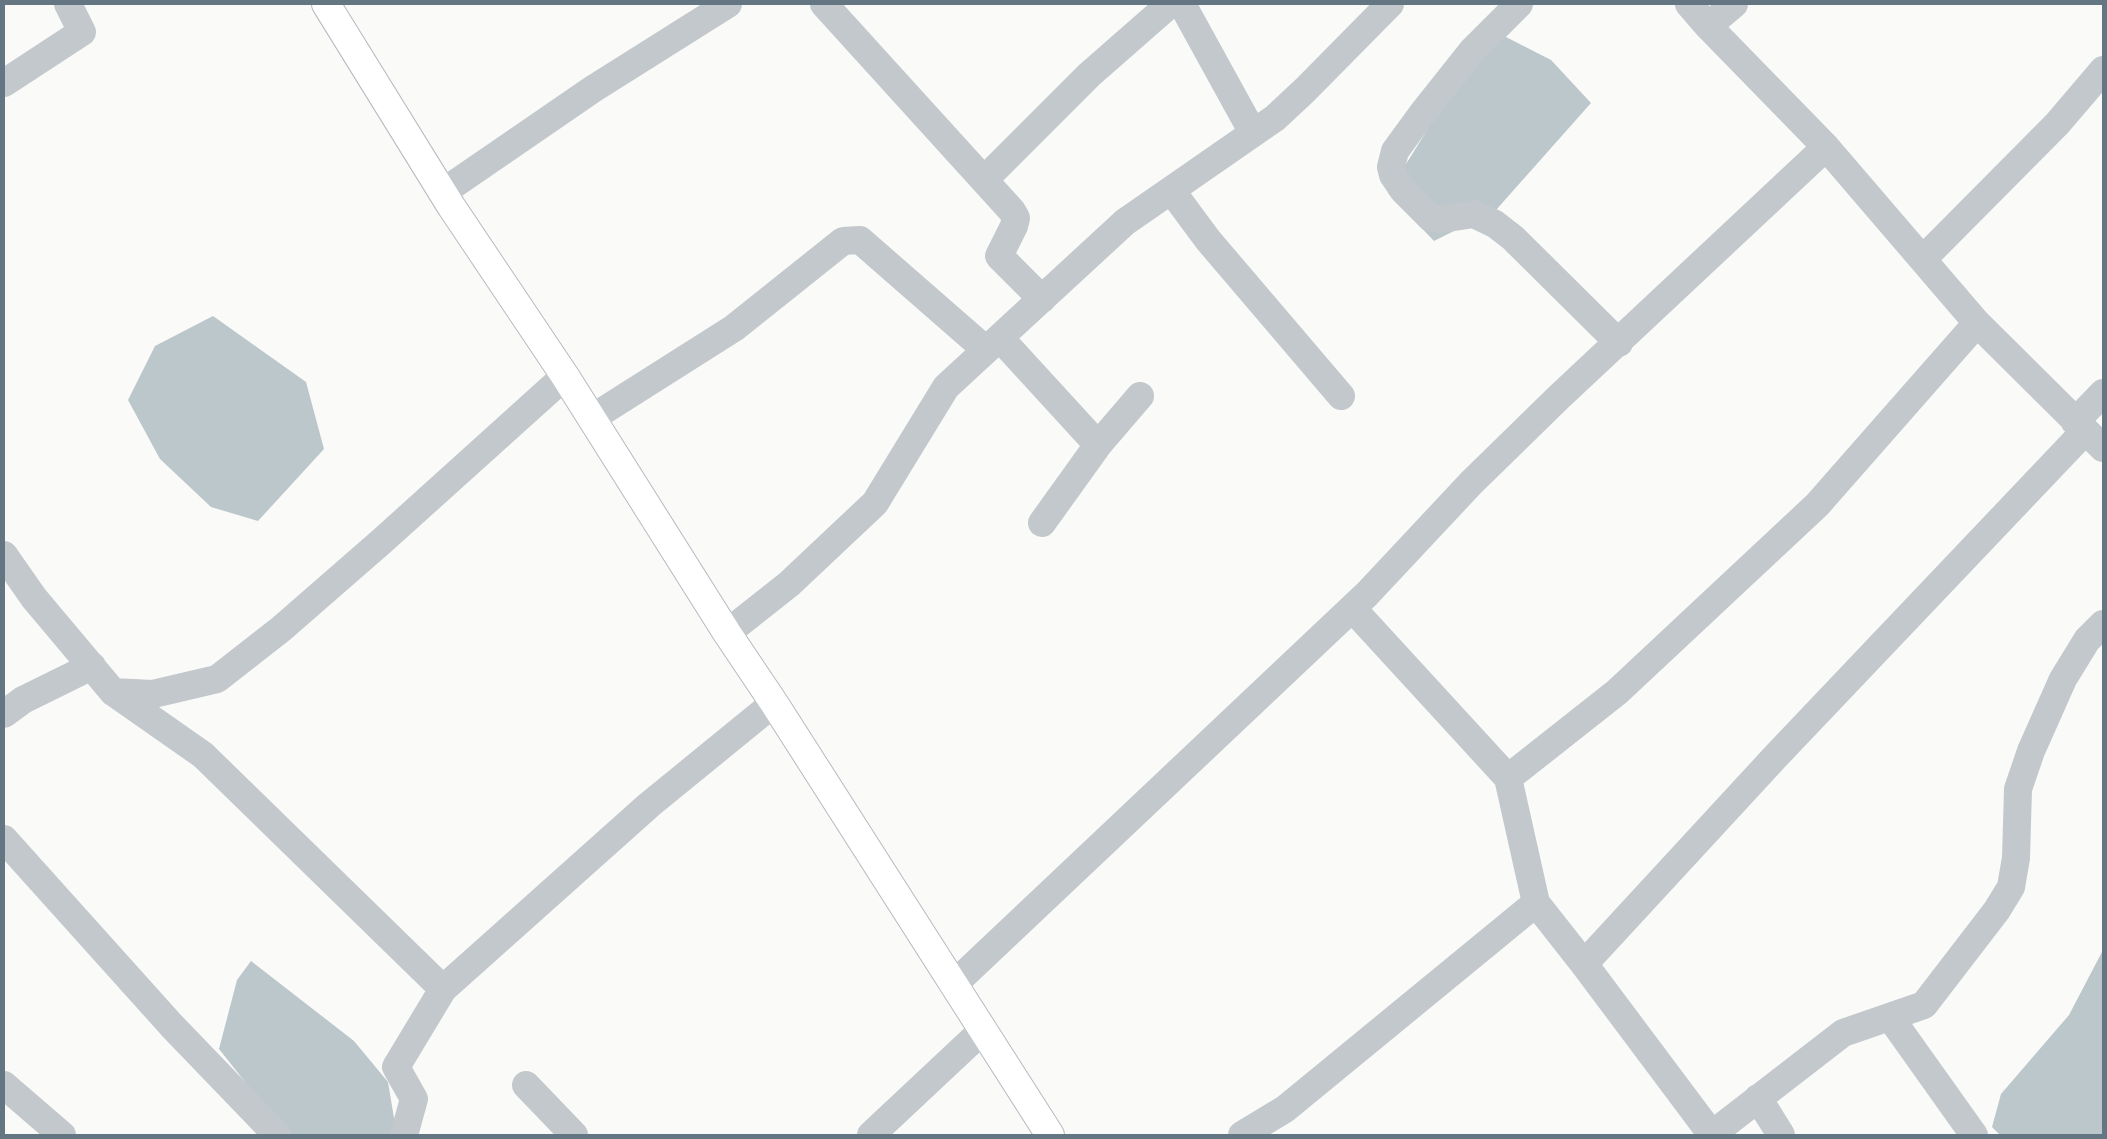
<!DOCTYPE html>
<html>
<head>
<meta charset="utf-8">
<style>
  body { margin:0 }
  #map { position:relative; width:2107px; height:1139px; overflow:hidden; background:#fafaf8; font-family:"Nunito Sans",sans-serif }
  canvas { display:block }
  .frame { position:absolute; inset:0; border:5px solid #657683; pointer-events:none }
</style>
</head>
<body>
<div id="map">
<canvas width="2107" height="1139"></canvas>
<div class="frame"></div>
</div>
<script>
const ctx = document.querySelector('canvas').getContext('2d');
ctx.lineJoin = 'round';
function fill(path, color) { ctx.fillStyle = color; ctx.fill(path, 'evenodd'); }
const toPath = rows => new Path2D(rows.map(r => 'M' + r).join(''));
function strokePath(path, color, width, dash) { ctx.strokeStyle = color; ctx.lineWidth = width; ctx.lineCap = dash ? 'butt' : 'round'; ctx.setLineDash(dash || []); ctx.stroke(path); }
const water = toPath([
  [1504,36,1551,60,1591,103,1496,210,1434,241,1388,193,1439,111,1469,67],
  [213,316,306,382,324,449,258,521,211,507,160,459,128,400,155,346],
  [2103,950,2103,1135,2000,1135,1992,1127,2001,1094,2069,1015],
  [251,961,354,1041,388,1082,395,1124,390,1135,288,1135,280,1126,219,1049,237,980]
]);
const minor = toPath([
  [824,4,1012,211,1016,218,1014,226,999,256,1042,299],
  [1182,4,1253,133],
  [1519,4,1472,51,1422,114,1395,151,1391,167,1393,175,1403,190,1431,218,1441,219,1474,214,1495,224,1513,238,1619,343],
  [1689,4,1708,26,1826,147,1977,323,2103,448],
  [1708,26,1734,4],
  [4,83,82,32,68,4],
  [984,180,1089,75,1170,4],
  [1171,190,1208,240,1341,396],
  [443,192,593,89,728,4],
  [1923,259,2057,124,2103,70],
  [1000,338,1098,445],
  [592,418,734,328,843,241,860,240,986,350],
  [2075,422,2103,393],
  [1042,523,1098,445,1140,396],
  [4,555,34,598,113,692,203,755,443,989],
  [1352,608,1508,778,1536,903,1584,964,1712,1135],
  [727,633,789,584,875,503,946,387,1125,222,1275,118,1305,90,1390,4],
  [113,692,153,694,217,679,281,629,382,541,565,376],
  [4,714,23,700,92,666],
  [1508,778,1617,692,1817,505,1977,323],
  [4,839,172,1026,277,1135],
  [1584,964,1776,756,2085,431],
  [953,985,1367,594,1471,483,1559,397,1826,147],
  [1890,1017,1974,1135],
  [4,1085,62,1135],
  [526,1085,574,1135],
  [1758,1098,1781,1135],
  [404,1135,414,1099,396,1067,443,989,649,805,774,703],
  [1242,1135,1285,1109,1536,903],
  [1711,1135,1843,1033,1924,1005,1997,910,2011,887,2016,858,2018,789,2031,751,2063,679,2087,640,2103,624]
]);
const tertiary = toPath([
  [871,1135,983,1030]
]);
const primary = toPath([
  [326,4,451,206,565,376,727,633,774,703,1050,1135]
]);
fill(water, '#bbc7cb');
strokePath(primary, '#b5babe', 30);
strokePath(minor, '#c3c8cc', 28);
strokePath(tertiary, '#c3c8cc', 28);
strokePath(primary, '#fff', 28);
</script>
</body>
</html>
